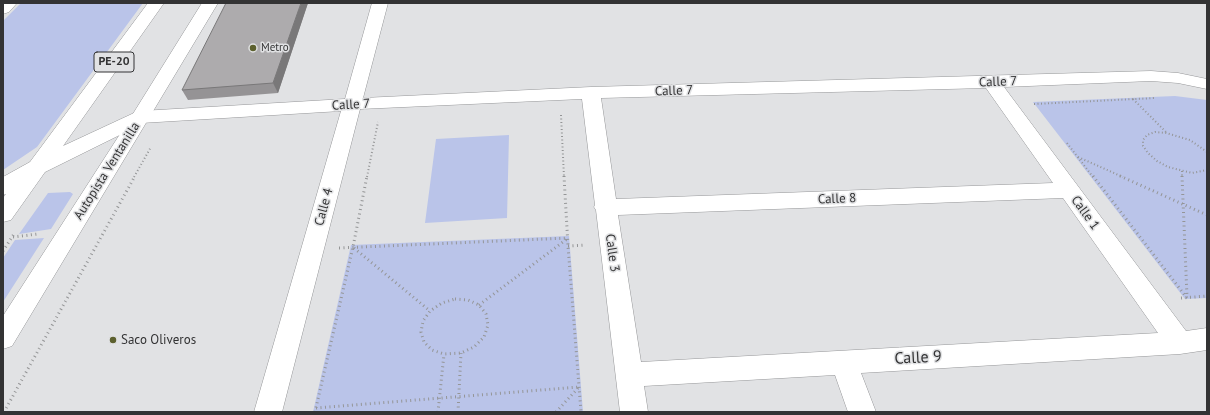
<!DOCTYPE html>
<html>
<head>
<meta charset="utf-8">
<style>
  body { margin:0 }
  #map { position:relative; width:1210px; height:415px; overflow:hidden; background:#e1e2e4; font-family:"PT Sans",sans-serif }
  canvas { display:block }
  .frame { position:absolute; inset:0; border:4px solid #333334; pointer-events:none }
</style>
</head>
<body>
<div id="map">
<canvas width="1210" height="415"></canvas>
<div class="frame"></div>
</div>
<script>
const ctx = document.querySelector('canvas').getContext('2d');
ctx.lineJoin = 'round';
function fill(path, color) { ctx.fillStyle = color; ctx.fill(path, 'evenodd'); }
const toPath = rows => new Path2D(rows.map(r => 'M' + r).join(''));
function strokePath(path, color, width, dash) { ctx.strokeStyle = color; ctx.lineWidth = width; ctx.lineCap = dash ? 'butt' : 'round'; ctx.setLineDash(dash || []); ctx.stroke(path); }
function label(font, color, halo, rows, align = 'center') {
  ctx.font = font + ' "PT Sans",sans-serif'; ctx.lineWidth = 3; ctx.setLineDash([]); ctx.textBaseline = 'middle'; ctx.strokeStyle = halo; ctx.fillStyle = color; for (const [text, x, y, turn = 0] of rows) {
    ctx.save(); ctx.translate(x, y); ctx.rotate((+turn || 0) * Math.PI / 180); ctx.textAlign = isNaN(turn) ? turn : align; if (halo) ctx.strokeText(text, 0, 0); ctx.fillText(text, 0, 0); ctx.restore();
  }
}
const green = toPath([
  [21,3,143,3,37,147,3,170,3,21],
  [1175,96,1207,100,1207,298,1185,299,1033,102],
  [509,135,507,218,425,223,436,139],
  [70,192,73,194,51,229,19,234,48,193],
  [569,236,583,412,313,412,351,245],
  [44,238,3,302,3,258,15,240]
]);
const pathFar1 = toPath([
  [1133,99,1166,132],
  [1034,104,1155,98],
  [561,115,564,177],
  [1067,143,1093,177],
  [1207,152,1190,140,1166,133,1155,132,1147,135,1143,140,1143,146,1148,153,1157,161,1168,167,1192,173,1207,170],
  [1078,157,1123,177],
  [1182,171,1182,177],
  [134,177,151,147],
  [367,177,378,122]
]);
const path = toPath([
  [564,176,568,246,581,412],
  [1093,176,1187,298],
  [1120,176,1207,215],
  [1182,176,1187,297],
  [13,237,38,234],
  [568,246,586,245],
  [339,248,568,238],
  [354,248,430,311],
  [3,251,14,234],
  [1181,298,1207,296],
  [455,299,468,300,479,305,486,314,488,325,484,337,474,347,461,353,444,354,432,350,424,342,421,332,423,321,430,311,442,303,455,299],
  [479,305,567,239],
  [316,408,579,387],
  [4,412,135,176],
  [315,412,353,247,367,176],
  [438,412,444,354],
  [458,412,461,353],
  [556,412,579,387]
]);
const street = toPath([
  [372,3,388,3,363,98,591,87,1151,71,1178,73,1207,79,1207,89,1178,83,1151,81,1004,87,1186,331,1207,328,1207,350,1180,354,861,373,876,412,848,412,835,375,644,386,648,412,620,412,596,210,594,207,595,205,582,99,360,109,282,412,254,412,341,111,141,123,134,121,131,117,134,113,141,111,345,99,372,3],
  [986,88,1053,183,616,199,601,98,986,88],
  [1063,198,1158,333,641,362,618,215,1063,198]
]);
const secondary = toPath([
  [202,3,218,3,12,346,3,349,3,316,131,117,202,3]
]);
const highway = toPath([
  [3,3,17,3,9,12,3,14,3,3],
  [148,3,164,3,63,146,134,113,141,111,148,113,151,117,148,121,45,172,11,220,3,222,3,198,6,194,3,195,3,177,30,162,148,3]
]);
const wall = toPath([
  [308,3,278,93,188,100,182,90]
]);
const shadedWall = toPath([
  [301,3,308,3,278,93,273,83]
]);
const building = toPath([
  [226,3,301,3,273,83,182,90,226,3]
]);
const markers = [
  [253,48,4,"#5c602e"],
  [113,340,4,"#5c602e"]
];
const farPoinames = [
  ["Metro",261,48]
];
const shields = [
  [114,62,40]
];
const shieldNames = [
  ["PE-20",114,62]
];
const streetNames = [
  ["Calle 7",998,82,-2],
  ["Calle 7",674,91,-2],
  ["Calle 7",351,105,-3],
  ["Autopista Ventanilla",107,171,-58],
  ["Calle 8",837,199,-2],
  ["Calle 4",324,207,-75],
  ["Calle 1",1085,213,54],
  ["Calle 3",612,253,82]
];
const poiNames = [
  ["Saco Oliveros",121,340]
];
const nearStreetnames = [
  ["Calle 9",918,358,-3]
];
fill(green, '#bac4e9');
strokePath(street, '#959698', 1);
strokePath(secondary, '#959698', 1);
strokePath(highway, '#959698', 1);
strokePath(pathFar1, '#949596', 2, [1, 2.5]);
strokePath(path, '#949596', 3, [1, 3.5]);
fill(street, '#fff');
fill(secondary, '#fff');
fill(highway, '#fff');
fill(wall, '#959395');
fill(shadedWall, '#797879');
fill(building, '#adabad');
strokePath(building, '#797879', 1);
for (const [x, y, r, color] of markers) { const dot = new Path2D(); dot.arc(x, y, r, 0, 2 * Math.PI); ctx.fillStyle = color; ctx.fill(dot); strokePath(dot, '#e1e2e4', 1.5); }
label('11px', '#333334', '#e1e2e4', farPoinames, 'left');
for (const [x, y, w] of shields) { const box = new Path2D(); box.roundRect(x - w / 2, y - 10, w, 20, 3); ctx.fillStyle = '#e1e2e4'; ctx.fill(box); strokePath(box, '#333334', 1); }
label('bold 12px', '#333334', null, shieldNames);
label('13px', '#333334', '#e1e2e4', streetNames);
label('13px', '#333334', '#e1e2e4', poiNames, 'left');
label('16px', '#333334', '#e1e2e4', nearStreetnames);
</script>
</body>
</html>
